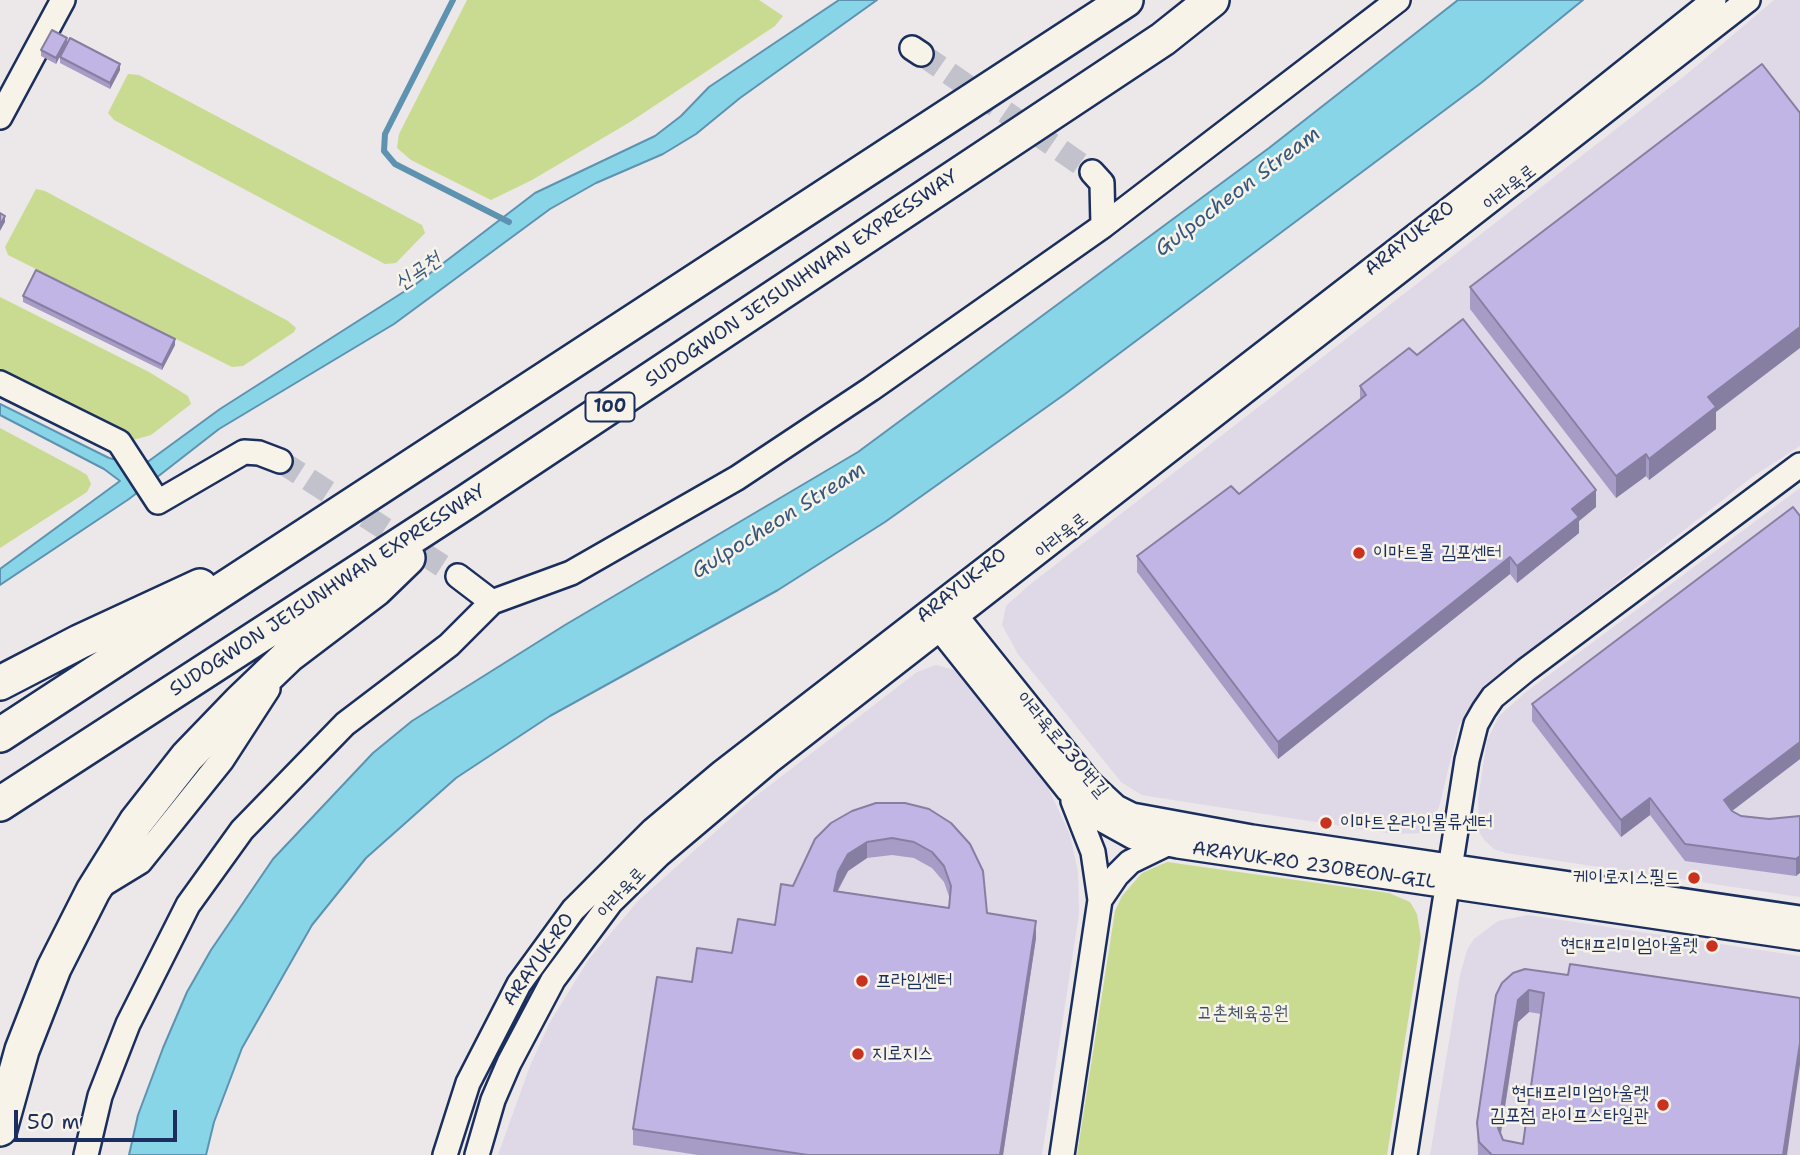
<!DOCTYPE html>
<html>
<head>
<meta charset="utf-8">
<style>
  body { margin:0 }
  #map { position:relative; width:1800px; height:1155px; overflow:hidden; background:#ece7e8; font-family:"Shantell Sans",sans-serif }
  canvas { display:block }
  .scale { position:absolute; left:14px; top:1110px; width:163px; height:32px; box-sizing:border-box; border:4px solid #1b2f5e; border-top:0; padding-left:9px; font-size:21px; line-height:24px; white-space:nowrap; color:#1b2f5e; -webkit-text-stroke:5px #f7f3e8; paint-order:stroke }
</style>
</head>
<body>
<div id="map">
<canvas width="1800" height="1155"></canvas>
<div class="scale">50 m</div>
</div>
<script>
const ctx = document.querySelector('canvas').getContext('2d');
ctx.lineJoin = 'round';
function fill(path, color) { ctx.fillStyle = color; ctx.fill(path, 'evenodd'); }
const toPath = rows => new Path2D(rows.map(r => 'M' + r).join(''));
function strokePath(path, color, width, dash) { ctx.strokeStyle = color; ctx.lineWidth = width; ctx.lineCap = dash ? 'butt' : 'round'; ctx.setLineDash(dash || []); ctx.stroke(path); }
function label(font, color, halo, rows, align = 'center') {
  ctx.font = font + ' "Shantell Sans","Poor Story",sans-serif'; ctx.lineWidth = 5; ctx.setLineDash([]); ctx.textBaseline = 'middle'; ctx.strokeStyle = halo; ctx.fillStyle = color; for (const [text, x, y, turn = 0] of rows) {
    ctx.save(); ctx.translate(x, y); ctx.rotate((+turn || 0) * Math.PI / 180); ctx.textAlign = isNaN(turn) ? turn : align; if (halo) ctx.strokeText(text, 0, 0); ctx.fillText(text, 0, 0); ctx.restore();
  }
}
const built = toPath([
  [1774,0,1800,0,1800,446,1752,477,1490,682,1459,725,1439,807,1428,828,1421,833,1394,834,1166,799,1142,795,1121,782,1018,654,1002,625,1006,606,1028,586,1687,74],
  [1800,488,1800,897,1506,853,1494,849,1485,841,1479,832,1478,799,1487,741,1499,716,1526,692],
  [936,665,955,670,963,677,1027,756,1046,783,1070,835,1078,872,1079,914,1042,1155,498,1155,530,1066,550,1022,589,959,638,901,752,799,917,672],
  [1528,915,1800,956,1800,1155,1430,1155,1460,975,1467,950,1474,939,1498,921]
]);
const green = toPath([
  [467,0,759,0,783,16,775,26,630,122,532,180,491,200,411,160,397,148,399,134],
  [128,74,139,75,422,225,425,233,396,263,385,264,114,120,108,113],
  [36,189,45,191,288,321,296,328,294,332,243,366,232,367,8,255,5,247],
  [0,297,149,372,188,396,191,404,151,435,133,440,0,375],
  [0,428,77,469,87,475,91,484,87,492,0,548],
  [1167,862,1389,893,1410,902,1417,914,1421,938,1387,1155,1077,1155,1115,911,1122,896,1142,873]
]);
const water = toPath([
  [839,0,877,0,740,98,696,134,663,154,596,183,550,209,394,324,219,429,129,499,0,585,0,569,120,481,104,469,0,415,0,404,109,458,142,466,220,409,416,284,535,193,655,136,681,116,709,87,839,0],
  [1458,0,1583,0,1481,83,1065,394,885,522,778,590,550,716,456,778,366,858,312,925,242,1048,214,1122,206,1155,129,1155,138,1115,163,1048,187,992,211,950,273,859,373,753,412,721,565,625,858,452,1269,148,1458,0]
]);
const stream = toPath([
  [453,0,385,134,384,151,395,164,509,222]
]);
const minorTunnel = toPath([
  [921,54,1092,172],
  [280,461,458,576]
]);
const minor = toPath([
  [912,48,921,54],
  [0,117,63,0],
  [1092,172,1102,183,1103,226],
  [0,383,119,442,158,502,244,452,259,453,280,461],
  [458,576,492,602],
  [948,606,1089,782,1116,807,1132,815,1252,837,1800,918],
  [931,618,1068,790,1095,816,1133,837,1178,846,1800,938],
  [99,887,140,862,222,760,268,689],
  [1100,900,1117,875,1130,862,1167,844],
  [86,1155,100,1096,128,1024,188,905,242,830,345,724,449,645,492,602,571,573,737,478,871,389,1103,226,1398,0],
  [445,1155,468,1083,519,984,573,910,653,830,722,772,1535,143,1714,0],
  [477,1155,493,1100,509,1063,553,980,611,902,659,855,769,762,1748,0],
  [1062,1155,1100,900,1093,852,1073,801],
  [1405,1155,1467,760,1476,724,1484,710,1493,697,1526,670,1800,465]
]);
const highway = toPath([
  [0,683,79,642,200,586],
  [0,735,1126,0],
  [0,804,466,502,1163,39,1212,0],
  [0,1129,22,1050,54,968,93,891,136,822,187,757,240,702,289,655,376,589,408,558]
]);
const wall = toPath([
  [67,38,56,64,41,56,41,50],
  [60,57,120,70,110,89,60,63],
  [1470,287,1716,412,1716,429,1649,480,1646,476,1616,498,1470,309],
  [23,296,175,345,162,370,23,302],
  [1417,355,1596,507,1579,521,1579,533,1517,583,1510,574,1278,759,1137,572,1137,556,1239,494,1360,400,1360,386],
  [1800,516,1800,759,1732,811,1741,816,1769,819,1800,816,1796,876,1685,861,1650,815,1621,837,1532,721,1532,704],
  [905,803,987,913,1036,938,1003,1155,698,1155,633,1145,633,1129,692,982,732,953,775,925,793,886],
  [892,855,914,858,932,868,944,882,950,899,949,908,838,891,848,871,867,858],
  [1513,973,1787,1155,1478,1155,1477,1123],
  [1529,1012,1541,1014,1523,1144,1503,1140,1501,1134,1518,1022]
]);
const shadedWall = toPath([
  [67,38,67,43,56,64,56,58],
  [120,64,120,70,110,89,110,83],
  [5,216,5,222,0,231,0,225],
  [1800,327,1800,348,1716,412,1716,429,1649,480,1649,459,1708,397],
  [175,339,175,345,162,370,162,365],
  [1646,454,1646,476,1616,498,1616,476],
  [1596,490,1596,507,1579,521,1579,533,1517,583,1517,566,1572,509],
  [1510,557,1510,574,1278,759,1278,742],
  [1800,742,1800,759,1724,817,1724,800],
  [1650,798,1650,815,1621,837,1621,820],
  [867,842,867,858,848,871,838,889,834,907,834,891,838,872,848,854],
  [1800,856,1800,873,1796,876,1796,859],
  [1036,921,1036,938,1003,1155,1000,1155],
  [1529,990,1529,1012,1518,1022,1498,1150,1498,1128,1518,1000],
  [1800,1043,1800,1065,1787,1155,1783,1155]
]);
const building = toPath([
  [52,30,67,38,56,58,41,50,52,30],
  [70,38,120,64,110,83,60,57,70,38],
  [1762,64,1800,113,1800,327,1708,397,1716,407,1649,459,1646,454,1616,476,1470,287,1762,64],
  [0,213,5,216,0,225,0,213],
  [36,270,175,339,162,365,23,296,36,270],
  [1463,319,1596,490,1572,509,1579,517,1517,566,1510,557,1278,742,1137,556,1231,486,1239,494,1366,395,1360,386,1409,348,1417,355,1463,319],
  [1793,507,1800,516,1800,742,1724,800,1732,811,1741,816,1769,819,1800,816,1800,856,1796,859,1685,844,1650,798,1621,820,1532,704,1793,507],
  [876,803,905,803,929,809,951,823,970,844,983,871,987,913,1036,921,1000,1155,808,1155,633,1129,657,977,692,982,697,948,732,953,738,919,775,925,781,884,793,886,815,839,831,823,852,811,876,803],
  [892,838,914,842,932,852,944,866,951,886,949,908,834,891,838,872,848,854,867,842,892,838],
  [1570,964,1800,998,1800,1043,1783,1155,1492,1155,1479,1142,1477,1123,1496,995,1502,983,1513,973,1525,969,1568,975,1570,964],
  [1529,990,1544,993,1523,1144,1503,1140,1498,1128,1518,1000,1529,990]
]);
const markers = [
  [1359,553,7,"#c8321e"],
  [1326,823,7,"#c8321e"],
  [1694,878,7,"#c8321e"],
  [1712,946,7,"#c8321e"],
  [862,981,7,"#c8321e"],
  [858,1054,7,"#c8321e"],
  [1663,1105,7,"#c8321e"]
];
const shields = [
  [610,407,49]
];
const shieldNames = [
  ["100",610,407]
];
const streetNames = [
  ["아라육로",1510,188,-38],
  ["ARAYUK-RO",1410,239,-38],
  ["SUDOGWON JE1SUNHWAN EXPRESSWAY",802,279,-34],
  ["아라육로",1062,536,-38],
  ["ARAYUK-RO",962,586,-38],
  ["SUDOGWON JE1SUNHWAN EXPRESSWAY",328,591,-33],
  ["아라육로230번길",1062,745,50],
  ["ARAYUK-RO 230BEON-GIL",1314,866,8],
  ["아라육로",622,893,-47],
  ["ARAYUK-RO",539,960,-55]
];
const poiNames = [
  ["이마트몰 김포센터",1373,553],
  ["이마트온라인물류센터",1340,823],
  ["케이로지스필드",1680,878,"right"],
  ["현대프리미엄아울렛",1698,946,"right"],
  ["프라임센터",876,981],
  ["지로지스",872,1054],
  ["현대프리미엄아울렛",1649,1094,"right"],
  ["김포점 라이프스타일관",1649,1116,"right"]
];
const parkNames = [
  ["고촌체육공원",1243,1014]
];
const waterNames = [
  ["Gulpocheon Stream",1238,192,-37],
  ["신곡천",418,272,-34],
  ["Gulpocheon Stream",779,521,-32]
];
fill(built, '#dfd8e7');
fill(green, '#c9db90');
fill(water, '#89d5e8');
strokePath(water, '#5d93b1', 2);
strokePath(stream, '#5d93b1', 6);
strokePath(minorTunnel, '#c2c2cc', 23, [23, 11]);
strokePath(minor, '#1b2f5e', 28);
strokePath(highway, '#1b2f5e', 38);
strokePath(minor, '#f7f3e8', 23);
strokePath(highway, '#f7f3e8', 33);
fill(wall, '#a69cc6');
fill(shadedWall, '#877fa1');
fill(building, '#c1b5e6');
strokePath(building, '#877fa1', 2);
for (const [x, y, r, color] of markers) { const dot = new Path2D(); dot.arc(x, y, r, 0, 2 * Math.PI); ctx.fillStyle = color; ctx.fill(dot); strokePath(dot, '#f7f3e8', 2.5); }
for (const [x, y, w] of shields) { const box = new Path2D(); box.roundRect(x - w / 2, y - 14.5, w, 29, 5); ctx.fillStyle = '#f7f3e8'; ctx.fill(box); strokePath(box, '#1b2f5e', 2); }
label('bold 18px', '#1b2f5e', null, shieldNames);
label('19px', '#1b2f5e', '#f7f3e8', streetNames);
label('19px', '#1b2f5e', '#f7f3e8', poiNames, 'left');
label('19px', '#3e5168', '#f7f3e8', parkNames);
label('italic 21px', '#365880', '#f7f3e8', waterNames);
</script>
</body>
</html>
